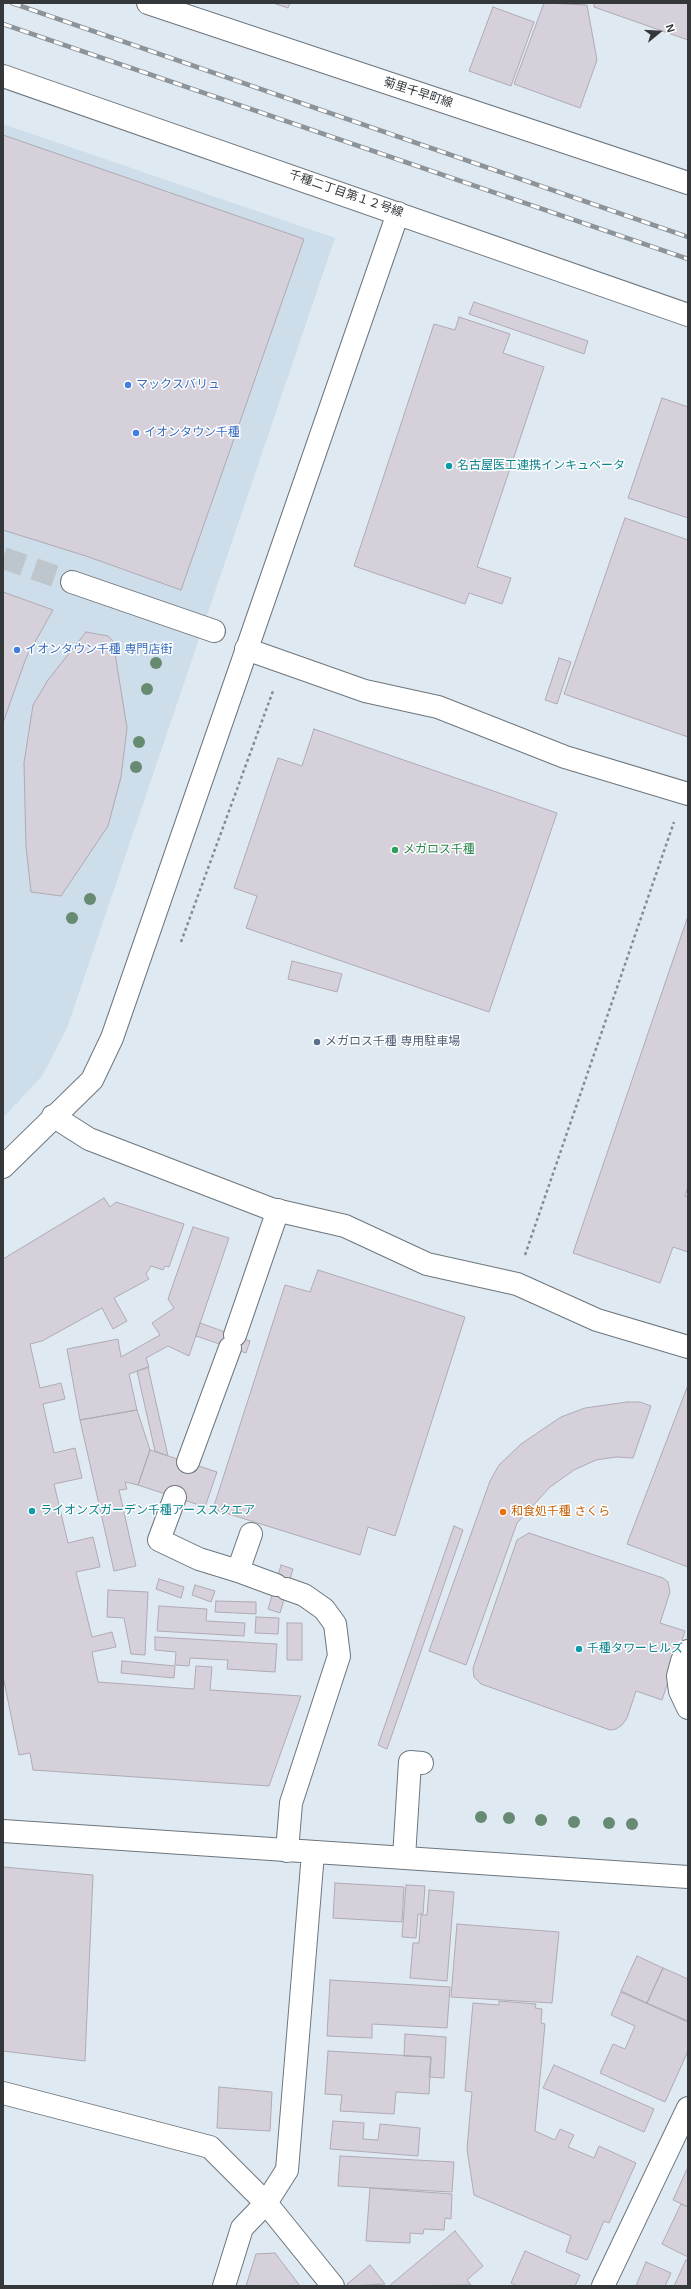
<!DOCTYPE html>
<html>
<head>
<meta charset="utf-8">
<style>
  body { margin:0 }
  #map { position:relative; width:691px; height:2289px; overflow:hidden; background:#dfe9f1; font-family:Helvetica,sans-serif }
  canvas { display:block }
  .frame { position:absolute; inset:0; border:4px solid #34383b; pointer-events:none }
  .north { position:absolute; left:639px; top:12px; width:40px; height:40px; -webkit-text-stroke:3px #fff; paint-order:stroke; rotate:72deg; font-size:11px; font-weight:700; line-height:16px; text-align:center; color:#34383b }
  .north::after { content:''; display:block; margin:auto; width:14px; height:18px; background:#34383b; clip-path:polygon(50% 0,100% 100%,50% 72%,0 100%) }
</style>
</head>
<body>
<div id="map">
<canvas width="691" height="2289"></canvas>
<div class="frame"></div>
<div class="north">N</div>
</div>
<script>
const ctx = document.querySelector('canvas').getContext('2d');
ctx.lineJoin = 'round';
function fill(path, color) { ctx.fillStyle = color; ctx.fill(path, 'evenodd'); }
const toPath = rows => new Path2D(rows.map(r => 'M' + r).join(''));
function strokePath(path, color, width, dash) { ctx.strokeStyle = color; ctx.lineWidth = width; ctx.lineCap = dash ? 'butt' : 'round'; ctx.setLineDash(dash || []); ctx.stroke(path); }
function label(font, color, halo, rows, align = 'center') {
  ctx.font = font + ' Helvetica,"Noto Sans JP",sans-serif'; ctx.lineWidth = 3; ctx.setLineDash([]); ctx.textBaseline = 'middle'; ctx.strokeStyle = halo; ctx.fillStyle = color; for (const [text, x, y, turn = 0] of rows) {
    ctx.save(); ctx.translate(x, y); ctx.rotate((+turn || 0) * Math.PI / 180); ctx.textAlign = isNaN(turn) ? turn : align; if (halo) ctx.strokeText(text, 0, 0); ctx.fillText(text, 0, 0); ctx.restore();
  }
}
const built = toPath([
  [3,124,335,238,67,1028,42,1076,3,1118]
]);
const building = toPath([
  [273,3,290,3,288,8,273,3],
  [544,3,587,5,597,60,580,108,514,84,544,3],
  [594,3,688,3,688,40,594,7,594,3],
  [493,7,534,22,511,86,469,71,493,7],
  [3,135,304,239,181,590,86,556,3,530,3,135],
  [474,302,588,341,584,354,469,314,474,302],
  [459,317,510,334,503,353,544,367,477,567,511,578,502,604,469,593,465,604,354,566,434,324,455,330,459,317],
  [662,398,688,407,688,518,628,498,662,398],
  [625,518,688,540,688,737,564,694,625,518],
  [3,592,53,610,26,658,3,723,3,592],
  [86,632,108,636,113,641,127,728,121,777,108,826,61,896,31,892,26,846,24,763,33,705,48,680,86,632],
  [559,658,571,662,557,704,545,700,559,658],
  [314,729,557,813,489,1012,246,928,257,896,234,888,278,758,302,766,314,729],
  [688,916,688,1187,685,1196,688,1197,688,1252,673,1247,660,1283,573,1253,688,916],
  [292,961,342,974,337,992,288,979,292,961],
  [104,1198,110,1207,116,1202,184,1224,169,1267,165,1266,163,1270,151,1266,146,1274,149,1279,114,1298,127,1321,113,1329,102,1308,42,1341,30,1344,40,1388,61,1383,65,1399,43,1404,54,1453,75,1448,82,1478,54,1484,68,1543,93,1537,100,1567,76,1572,92,1637,112,1632,116,1647,92,1652,98,1682,194,1689,196,1666,212,1667,210,1690,301,1696,269,1786,33,1770,30,1753,19,1755,3,1676,3,1259,104,1198],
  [193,1227,229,1238,189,1356,168,1346,146,1358,149,1367,129,1374,137,1410,80,1420,67,1349,118,1339,121,1357,160,1335,152,1323,174,1308,168,1299,193,1227],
  [318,1270,465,1317,395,1536,368,1527,360,1555,213,1509,285,1285,310,1292,318,1270],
  [200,1323,250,1341,246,1353,196,1336,200,1323],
  [148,1367,168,1456,155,1451,137,1371,148,1367],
  [688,1385,688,1567,627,1544,688,1385],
  [627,1402,640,1402,651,1406,633,1458,616,1457,596,1460,574,1470,550,1487,517,1523,466,1665,429,1651,490,1481,499,1465,521,1444,561,1417,585,1408,627,1402],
  [137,1410,150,1450,138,1485,125,1482,127,1489,119,1490,136,1566,114,1571,80,1420,137,1410],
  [150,1450,217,1472,205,1507,138,1485,150,1450],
  [454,1526,463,1530,387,1749,378,1745,454,1526],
  [529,1533,663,1578,668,1582,670,1592,660,1623,685,1631,662,1700,636,1691,627,1718,622,1725,616,1729,610,1730,481,1684,474,1677,473,1668,517,1540,529,1533],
  [281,1565,293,1569,280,1613,268,1609,281,1565],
  [159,1579,184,1587,181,1598,156,1589,159,1579],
  [195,1585,215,1591,211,1602,192,1595,195,1585],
  [108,1590,148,1592,145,1655,131,1654,124,1618,107,1617,108,1590],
  [216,1601,256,1602,256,1614,215,1612,216,1601],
  [159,1606,207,1609,206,1621,245,1623,244,1636,157,1631,159,1606],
  [256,1617,279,1618,278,1634,255,1633,256,1617],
  [287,1623,302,1623,302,1660,287,1660,287,1623],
  [155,1637,277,1644,275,1672,227,1669,228,1660,190,1658,189,1666,175,1665,176,1652,155,1650,155,1637],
  [122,1661,175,1666,174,1678,121,1673,122,1661],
  [3,1867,93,1875,85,2061,3,2051,3,1867],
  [335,1883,404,1887,402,1922,333,1918,335,1883],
  [406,1885,425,1886,423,1914,418,1914,416,1938,402,1937,406,1885],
  [429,1890,454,1892,447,1981,410,1978,413,1943,419,1943,421,1915,427,1915,429,1890],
  [457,1924,559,1932,552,2003,451,1997,457,1924],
  [637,1956,663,1968,647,2003,621,1991,637,1956],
  [663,1968,688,1979,688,2021,647,2003,663,1968],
  [330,1980,450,1987,447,2028,372,2024,372,2038,327,2036,330,1980],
  [621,1992,688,2022,688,2051,665,2102,600,2073,613,2044,625,2049,635,2026,611,2015,621,1992],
  [499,2001,536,2004,535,2008,542,2009,541,2023,545,2024,535,2131,555,2140,560,2129,574,2135,568,2147,594,2158,599,2146,636,2163,609,2223,604,2221,587,2260,566,2252,571,2236,474,2195,467,2149,472,2092,465,2091,473,2003,499,2005,499,2001],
  [405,2034,446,2037,444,2078,429,2077,431,2057,404,2056,405,2034],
  [328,2051,431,2057,429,2094,396,2092,394,2114,340,2111,342,2095,325,2094,328,2051],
  [554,2065,654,2109,644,2132,543,2088,554,2065],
  [219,2087,272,2092,270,2131,217,2128,219,2087],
  [333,2121,364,2123,363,2139,378,2140,380,2124,420,2128,418,2156,330,2149,333,2121],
  [340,2156,454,2162,452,2192,338,2186,340,2156],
  [688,2167,688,2207,673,2200,688,2167],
  [370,2188,452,2194,451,2219,445,2218,444,2230,424,2229,423,2234,410,2233,410,2243,366,2241,370,2188],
  [681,2204,688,2207,688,2257,662,2244,681,2204],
  [455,2231,483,2266,467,2280,471,2285,389,2286,455,2231],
  [525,2251,580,2275,575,2286,517,2286,511,2283,525,2251],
  [275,2253,300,2286,246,2286,256,2254,275,2253],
  [686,2260,688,2261,688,2286,674,2286,686,2260],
  [646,2262,671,2273,665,2286,636,2286,646,2262],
  [370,2265,385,2284,349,2286,347,2284,370,2265]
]);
const pedestrianTunnel = toPath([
  [3,558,72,582]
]);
const path = toPath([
  [181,942,273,691],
  [525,1255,674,822]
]);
const service = toPath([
  [235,1335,278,1210],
  [188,1462,230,1348],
  [175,1497,159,1540,199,1559,238,1571],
  [251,1534,238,1571,276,1585],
  [287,1589,304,1595,324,1609,335,1624,339,1656,291,1803,287,1851],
  [688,1651,682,1661,678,1676,680,1691,688,1708],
  [404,1857,410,1762,422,1763]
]);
const pedestrian = toPath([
  [72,582,214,631]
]);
const minor = toPath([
  [148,3,688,183],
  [3,76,688,315],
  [246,649,365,691,438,707,565,757,688,794],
  [53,1116,89,1139,271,1209,345,1226,427,1264,517,1284,597,1320,688,1347],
  [3,1167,92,1080,112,1038,398,213],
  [3,1831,688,1877],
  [3,2093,210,2147,266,2203,333,2286],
  [224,2286,242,2228,266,2203,287,2170,313,1853],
  [603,2286,688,2108]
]);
const rail = toPath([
  [12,3,688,237],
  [3,24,688,259]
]);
const trees = [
  [156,663],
  [147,689],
  [139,742],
  [136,767],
  [90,899],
  [72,918],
  [481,1817],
  [509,1818],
  [541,1820],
  [574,1822],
  [609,1823],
  [632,1824]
];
const markers = [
  [128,385,4,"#3f7fe0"],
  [136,433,4,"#3f7fe0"],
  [449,466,4,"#0f9aa8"],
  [17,650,4,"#3f7fe0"],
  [395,850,4,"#2e9e5b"],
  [317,1042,4,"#5c6f8a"],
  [32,1511,4,"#0f9aa8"],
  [503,1512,4,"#e8710a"],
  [579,1649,4,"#0f9aa8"]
];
const streetNames = [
  ["菊里千早町線",418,93,18],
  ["千種二丁目第１２号線",346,194,19]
];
const shopNames = [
  ["マックスバリュ",136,385],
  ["イオンタウン千種",144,433],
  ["イオンタウン千種 専門店街",25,650]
];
const cultureNames = [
  ["名古屋医工連携インキュベータ",457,466],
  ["ライオンズガーデン千種アーススクエア",40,1511],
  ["千種タワーヒルズ",587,1649]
];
const leisureNames = [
  ["メガロス千種",403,850]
];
const serviceNames = [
  ["メガロス千種 専用駐車場",325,1042]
];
const foodNames = [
  ["和食処千種 さくら",511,1512]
];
fill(built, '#cddde9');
fill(building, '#d5d0da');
strokePath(building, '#afaab4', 1);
strokePath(pedestrianTunnel, '#bdc6cd', 22, [22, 11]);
strokePath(service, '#6d767d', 24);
strokePath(pedestrian, '#6d767d', 24);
strokePath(minor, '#6d767d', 24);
strokePath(path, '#858c91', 2.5, [3, 3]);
strokePath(service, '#fff', 22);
strokePath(pedestrian, '#fff', 22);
strokePath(minor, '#fff', 22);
strokePath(rail, '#8c9399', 4.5);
strokePath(rail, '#fff', 3, [9]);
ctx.fillStyle = '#678b72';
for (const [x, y] of trees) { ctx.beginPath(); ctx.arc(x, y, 6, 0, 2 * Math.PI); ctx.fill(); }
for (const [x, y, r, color] of markers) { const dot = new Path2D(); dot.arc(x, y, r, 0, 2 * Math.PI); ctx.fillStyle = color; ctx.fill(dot); strokePath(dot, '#fff', 1.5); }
label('12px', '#34383b', '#fff', streetNames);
label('12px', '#366cbe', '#fff', shopNames, 'left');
label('12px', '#0d838f', '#fff', cultureNames, 'left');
label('12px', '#27864d', '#fff', leisureNames, 'left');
label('12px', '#4e5e75', '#fff', serviceNames, 'left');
label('12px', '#c56008', '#fff', foodNames, 'left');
</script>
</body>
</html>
